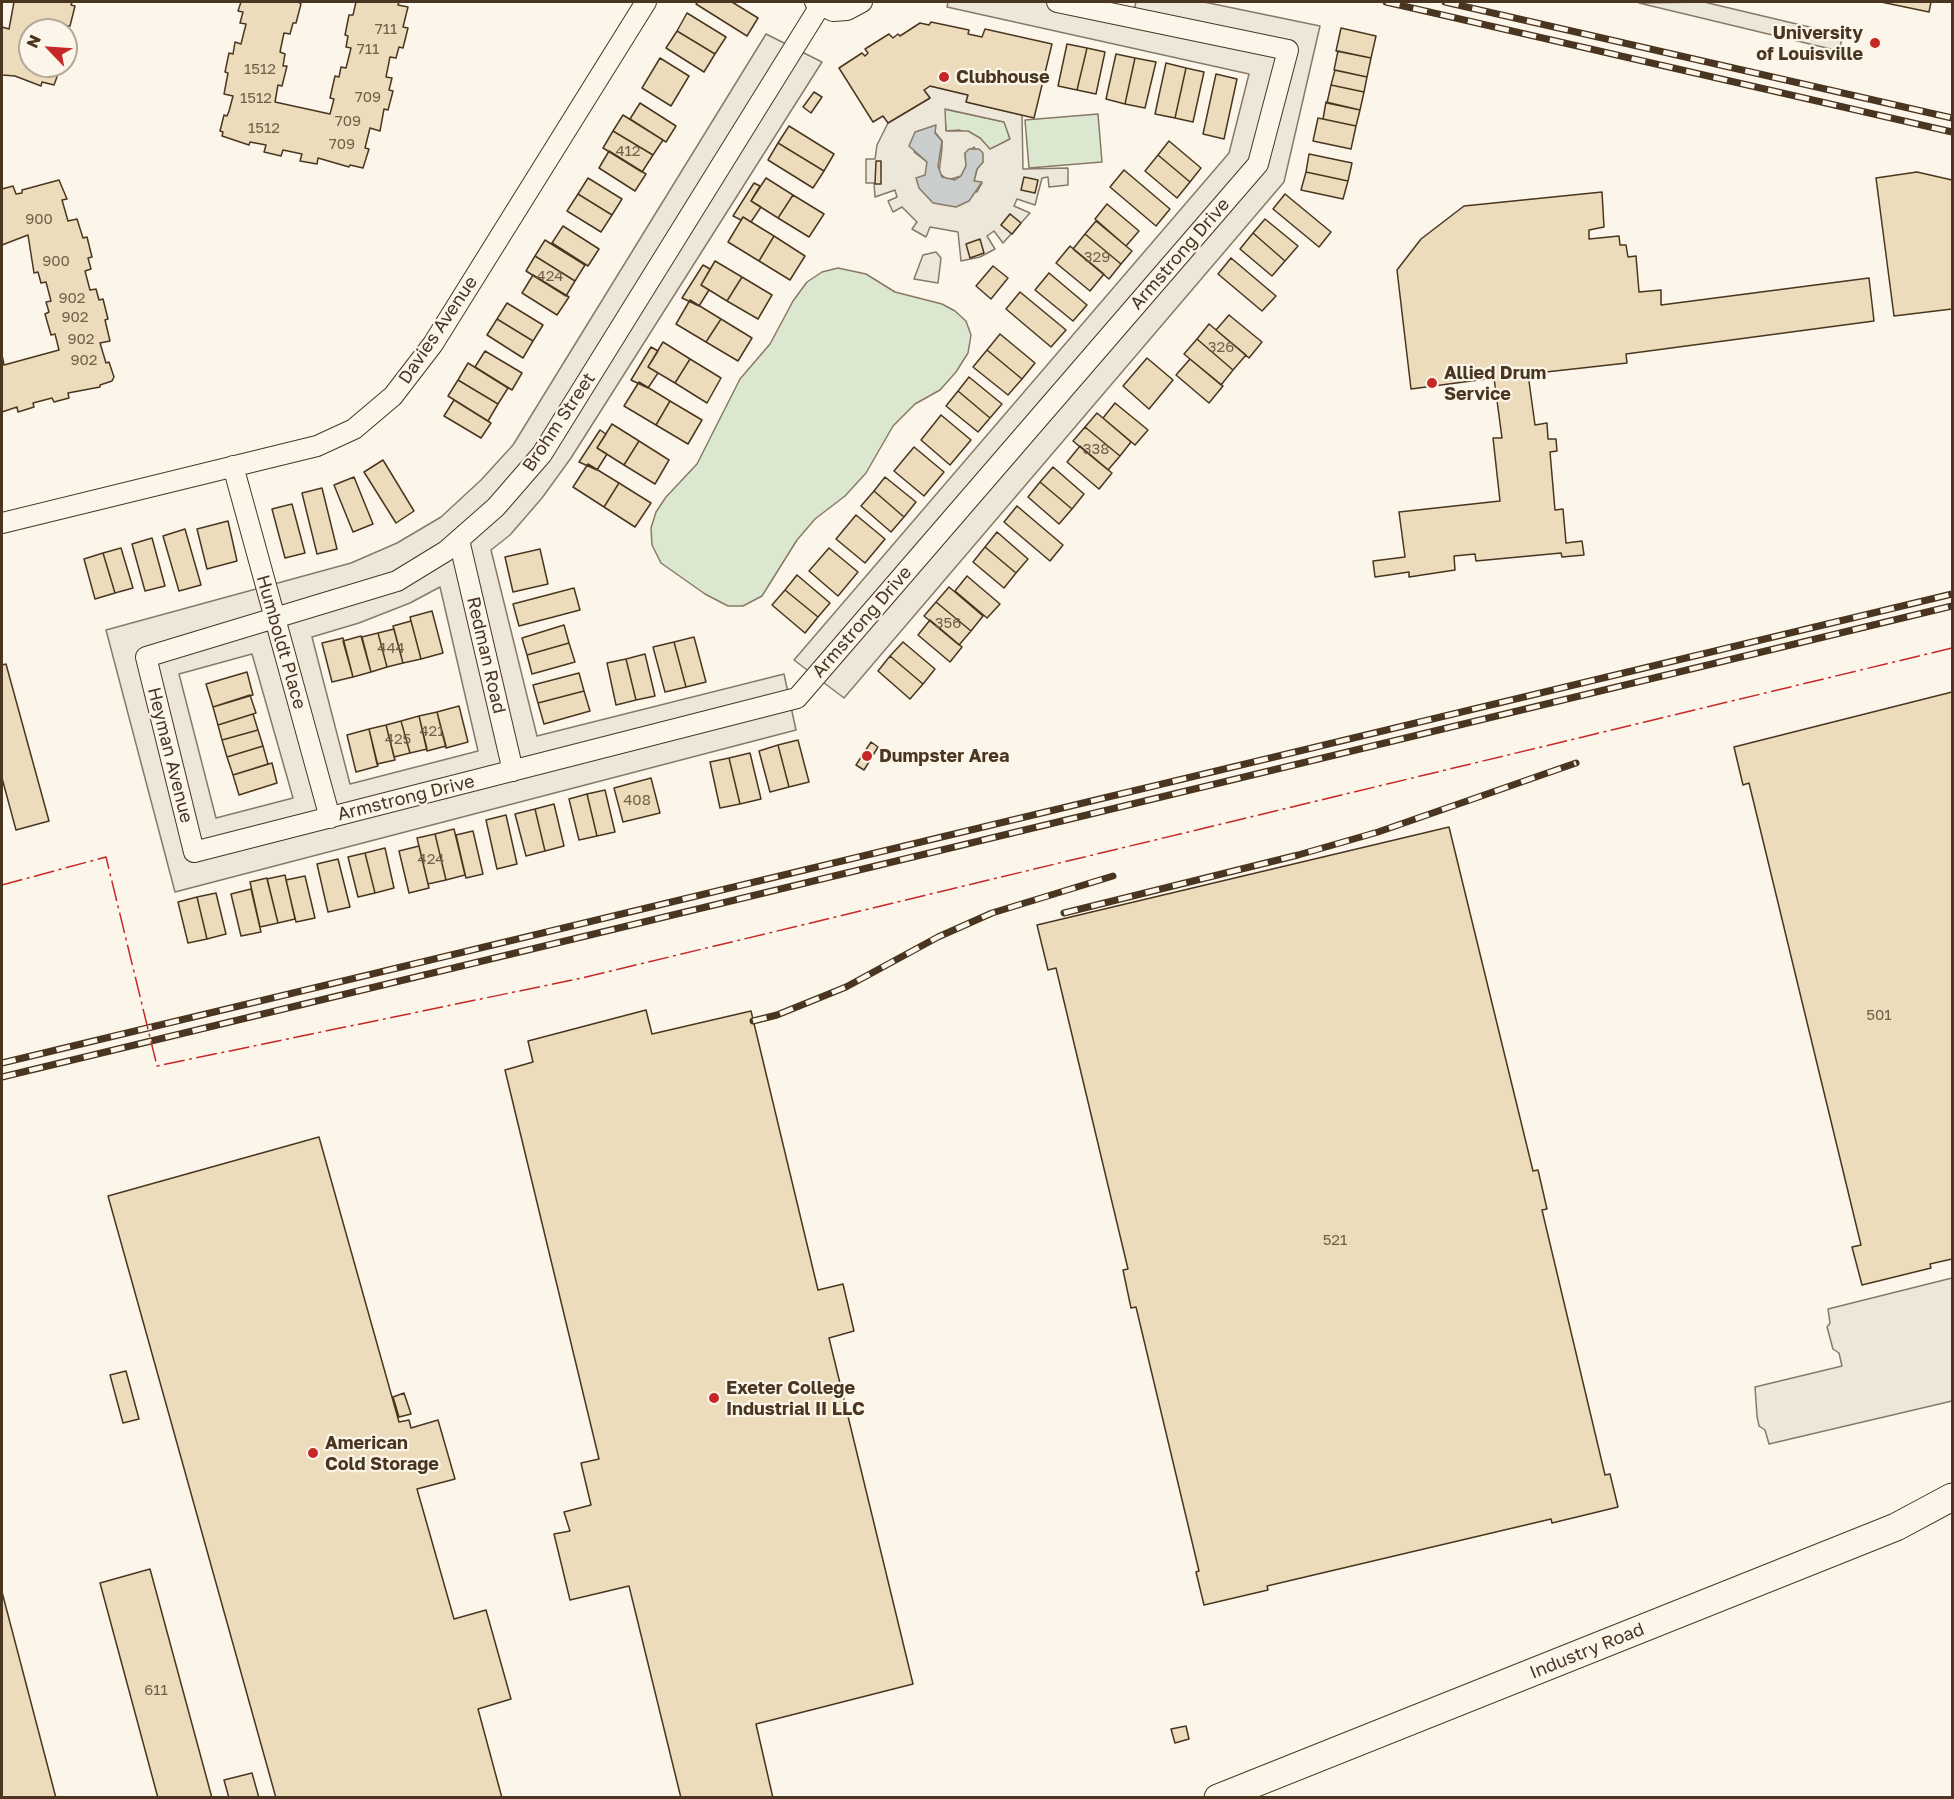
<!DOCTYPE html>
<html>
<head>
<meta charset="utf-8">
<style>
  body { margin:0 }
  #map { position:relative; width:1954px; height:1799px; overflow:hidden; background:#fbf6e9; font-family:"Golos Text",sans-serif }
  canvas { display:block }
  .frame { position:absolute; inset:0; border:3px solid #4a3520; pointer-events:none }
  .north { position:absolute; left:18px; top:18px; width:60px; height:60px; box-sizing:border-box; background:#fbf6e9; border:2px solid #b4a999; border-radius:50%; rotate:295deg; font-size:16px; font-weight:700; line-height:24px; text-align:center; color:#4a3520 }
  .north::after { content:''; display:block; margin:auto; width:21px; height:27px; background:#c62828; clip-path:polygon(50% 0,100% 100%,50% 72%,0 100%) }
</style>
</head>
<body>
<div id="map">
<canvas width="1954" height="1799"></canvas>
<div class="frame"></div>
<div class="north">N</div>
</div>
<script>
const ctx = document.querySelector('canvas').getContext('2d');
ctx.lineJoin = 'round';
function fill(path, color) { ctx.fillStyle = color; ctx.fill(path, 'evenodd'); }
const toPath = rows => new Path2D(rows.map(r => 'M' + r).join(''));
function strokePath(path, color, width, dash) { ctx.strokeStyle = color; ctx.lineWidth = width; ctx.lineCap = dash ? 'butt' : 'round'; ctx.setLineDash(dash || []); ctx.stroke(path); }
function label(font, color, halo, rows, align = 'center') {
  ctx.font = font + ' "Golos Text",sans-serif'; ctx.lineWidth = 4.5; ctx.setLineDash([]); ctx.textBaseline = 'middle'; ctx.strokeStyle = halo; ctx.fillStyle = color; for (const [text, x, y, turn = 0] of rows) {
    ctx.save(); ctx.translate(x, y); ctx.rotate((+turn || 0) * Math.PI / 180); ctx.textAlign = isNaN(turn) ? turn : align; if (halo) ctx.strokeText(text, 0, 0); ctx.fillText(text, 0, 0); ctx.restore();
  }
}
const green = toPath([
  [944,109,1005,122,1010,139,990,150,980,138,959,130,946,131,944,109],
  [1098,114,1102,162,1029,168,1025,120,1098,114],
  [838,268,866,274,895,292,942,304,955,311,966,321,971,335,968,353,956,372,940,390,915,404,893,426,866,473,845,496,815,519,797,540,762,596,743,606,728,606,705,594,661,563,652,545,651,528,656,512,666,497,697,464,740,379,770,344,793,301,807,282,822,272,838,268]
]);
const parking = toPath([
  [948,2,1057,2,1132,17,1136,2,1204,2,1320,26,1284,182,844,698,794,660,1229,153,1249,74,947,7,948,2],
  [1704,2,1843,35,1839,51,1639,3,1704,2],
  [766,34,822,62,571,458,542,498,510,535,491,550,537,736,784,674,796,730,175,892,106,630,351,563,397,543,441,517,481,480,513,445,766,34],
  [440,587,478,751,350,784,312,637,359,623,410,603,440,587],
  [252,654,293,798,216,818,179,674,252,654],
  [930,86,968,95,966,102,1022,115,1023,169,1068,168,1068,185,1049,187,1048,177,1042,178,1035,205,1017,199,1014,206,1030,213,1003,243,994,231,987,236,995,249,980,257,961,261,958,232,930,227,926,237,912,229,917,222,902,207,893,212,888,201,897,197,895,190,875,197,874,183,866,183,866,159,875,159,877,145,888,123,930,98,924,90,930,86],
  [945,109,1004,122,1010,139,990,149,980,138,968,131,946,131,945,109],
  [935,132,942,141,942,148,939,173,948,180,961,176,966,166,965,153,974,147,983,162,977,169,974,181,982,183,977,192,926,175,927,162,914,152,935,132],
  [1010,214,1021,223,1012,234,1001,225,1010,214],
  [936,252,941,258,938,283,914,279,923,255,936,252],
  [1952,1278,1952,1401,1769,1444,1765,1430,1759,1426,1757,1416,1755,1387,1842,1366,1839,1353,1833,1349,1827,1327,1830,1323,1828,1309,1952,1278]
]);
const water = toPath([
  [936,125,935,133,942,141,938,166,942,177,955,180,961,176,966,166,965,153,969,149,979,149,983,153,983,162,977,169,974,181,982,182,969,201,956,207,933,203,919,188,916,178,925,175,927,162,909,146,915,132,936,125]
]);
const building = toPath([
  [14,2,72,2,71,5,75,6,70,26,66,26,65,30,30,30,30,66,61,66,54,85,42,82,41,86,15,76,2,75,2,27,9,29,14,2],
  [241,2,298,2,301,4,296,23,293,23,290,34,284,33,280,52,285,54,283,66,287,66,282,86,278,85,275,102,330,114,334,99,330,98,335,76,339,77,341,67,346,68,351,48,346,47,348,36,345,35,349,15,353,15,356,2,399,2,398,5,408,7,403,27,408,28,403,48,399,47,396,58,390,57,386,77,392,78,389,90,393,91,388,110,384,109,380,131,370,128,365,148,369,149,363,168,350,165,349,167,318,158,317,164,300,161,302,154,283,150,281,156,264,152,266,145,250,142,249,145,222,136,223,132,220,131,224,115,227,116,229,111,233,96,224,94,228,73,225,72,229,53,233,54,235,42,241,44,246,24,240,23,243,12,238,11,241,2],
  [698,2,732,2,758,18,747,36,696,4,698,2],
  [1881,2,1931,2,1929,12,1881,2],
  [687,13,726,37,715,54,677,31,687,13],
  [931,22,969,30,968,34,982,37,985,29,1052,44,1034,118,966,102,968,95,930,86,924,90,930,98,888,123,883,116,873,122,839,68,862,53,865,56,868,53,865,49,889,34,893,38,898,34,900,36,920,23,929,25,931,22],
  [1341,28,1376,36,1371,58,1336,51,1341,28],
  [677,31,715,54,704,72,666,48,677,31],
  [1067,44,1087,48,1077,90,1058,86,1067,44],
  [1087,48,1105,52,1096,94,1077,90,1087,48],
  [1338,51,1371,58,1367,77,1334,70,1338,51],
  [1116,54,1135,58,1125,104,1106,99,1116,54],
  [660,58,689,76,671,106,642,88,660,58],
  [1135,58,1156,62,1145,108,1125,104,1135,58],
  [1166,63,1186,68,1175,118,1155,114,1166,63],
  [1186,68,1204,72,1193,122,1175,118,1186,68],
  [1335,70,1367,77,1364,92,1331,85,1335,70],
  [1216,74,1237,79,1224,139,1203,134,1216,74],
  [1331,85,1364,92,1360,110,1327,103,1331,85],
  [814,92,822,97,811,113,803,107,814,92],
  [1326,102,1360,110,1356,126,1323,119,1326,102],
  [640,103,676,126,666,142,630,119,640,103],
  [623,115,663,140,653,155,613,131,623,115],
  [1318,118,1356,126,1351,149,1313,141,1318,118],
  [789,126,834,154,824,171,778,143,789,126],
  [613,131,653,155,642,172,603,148,613,131],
  [1169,141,1201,168,1190,182,1158,155,1169,141],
  [778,143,824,171,813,188,768,160,778,143],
  [609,151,646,174,635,191,599,168,609,151],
  [1309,154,1352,163,1348,181,1306,172,1309,154],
  [1158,155,1190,182,1177,198,1145,171,1158,155],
  [876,161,881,161,881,184,875,184,876,161],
  [1124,170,1170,209,1156,226,1110,187,1124,170],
  [1306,172,1348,181,1343,199,1301,190,1306,172],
  [1917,172,1952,180,1952,309,1894,316,1876,178,1917,172],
  [1024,177,1038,180,1035,193,1021,190,1024,177],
  [588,178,622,199,612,215,578,194,588,178],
  [766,178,793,195,778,218,751,201,766,178],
  [59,180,67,199,62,200,68,221,77,219,83,238,87,237,92,257,88,258,91,269,85,271,90,290,96,289,99,300,103,299,108,319,105,320,110,341,100,343,106,363,109,362,114,377,112,381,100,385,100,387,68,393,69,398,54,402,52,398,33,403,34,407,18,412,17,407,2,412,2,355,4,365,59,350,55,334,51,335,45,314,49,312,46,302,51,301,46,282,41,283,38,272,34,273,28,235,2,245,2,189,13,186,16,194,22,193,22,190,59,180],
  [754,183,760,186,751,201,761,207,751,222,743,217,741,220,733,216,754,183],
  [1602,192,1604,227,1589,230,1589,239,1619,236,1620,245,1626,245,1628,257,1636,256,1639,292,1661,290,1661,305,1869,278,1874,321,1626,354,1627,363,1528,374,1535,425,1547,423,1548,439,1556,439,1557,451,1550,452,1555,510,1563,509,1566,543,1582,541,1584,555,1562,557,1561,553,1476,561,1475,554,1454,556,1455,570,1409,577,1409,572,1375,577,1373,561,1405,557,1399,512,1500,501,1493,438,1502,438,1494,378,1411,389,1397,270,1421,239,1464,206,1602,192],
  [578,194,612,215,601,232,567,211,578,194],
  [1285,194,1331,232,1319,247,1273,209,1285,194],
  [793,195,824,214,809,237,778,218,793,195],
  [1107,204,1139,231,1126,246,1095,219,1107,204],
  [1010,214,1021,223,1012,234,1001,225,1010,214],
  [743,217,774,236,759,261,728,242,743,217],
  [1265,219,1298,246,1285,261,1253,233,1265,219],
  [1096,221,1132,251,1121,264,1085,234,1096,221],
  [563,226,599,249,588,266,552,243,563,226],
  [1253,233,1285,261,1272,276,1240,249,1253,233],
  [1085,234,1121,264,1109,279,1073,249,1085,234],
  [774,236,805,256,790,280,759,261,774,236],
  [980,239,984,253,970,258,966,244,980,239],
  [545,240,585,265,575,281,535,256,545,240],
  [1070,246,1104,274,1090,291,1056,263,1070,246],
  [535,256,575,281,566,296,526,271,535,256],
  [1231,258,1276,296,1262,311,1218,274,1231,258],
  [715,261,742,277,727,301,701,285,715,261],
  [703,265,710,269,701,285,709,290,699,306,682,298,703,265],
  [993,266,1008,278,991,299,976,286,993,266],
  [1049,273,1087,305,1073,321,1035,290,1049,273],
  [533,275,569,297,557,315,522,293,533,275],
  [742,277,772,295,758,319,727,301,742,277],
  [1020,292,1066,330,1051,347,1006,309,1020,292],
  [690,300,721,319,706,342,676,324,690,300],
  [507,303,543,325,533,341,497,319,507,303],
  [1229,315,1262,342,1249,358,1216,330,1229,315],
  [497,319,533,341,523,358,487,335,497,319],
  [721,319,752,338,738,361,706,342,721,319],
  [1209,324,1246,355,1233,370,1197,339,1209,324],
  [1000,334,1035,363,1022,379,987,350,1000,334],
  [1197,339,1233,370,1221,385,1184,354,1197,339],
  [663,342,690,359,675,383,648,367,663,342],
  [651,347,658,351,648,367,658,373,648,388,631,380,651,347],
  [987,350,1022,379,1008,395,973,367,987,350],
  [485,351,522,373,512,390,475,367,485,351],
  [1147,358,1173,380,1149,409,1123,386,1147,358],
  [690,359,721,378,707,403,675,383,690,359],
  [1190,359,1223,386,1209,403,1176,375,1190,359],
  [468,363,508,388,498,404,458,380,468,363],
  [969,377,1002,404,990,418,958,391,969,377],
  [458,380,498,404,488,421,448,396,458,380],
  [639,382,670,401,656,425,624,406,639,382],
  [958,391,990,418,978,432,946,406,958,391],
  [454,400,491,423,481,438,444,416,454,400],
  [670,401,702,420,688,444,656,425,670,401],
  [1115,403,1148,430,1135,445,1103,418,1115,403],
  [1097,413,1131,442,1120,456,1085,427,1097,413],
  [941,415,971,440,950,465,921,440,941,415],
  [612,424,639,441,624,465,597,448,612,424],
  [1085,427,1120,456,1108,470,1073,441,1085,427],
  [600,430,606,434,597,448,607,454,597,470,579,462,600,430],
  [639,441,669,460,655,484,624,465,639,441],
  [1080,446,1112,473,1099,489,1067,462,1080,446],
  [914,447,944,472,924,496,894,471,914,447],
  [383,460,414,511,396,523,364,472,383,460],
  [588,464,619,483,604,507,573,487,588,464],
  [1053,467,1084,494,1072,509,1040,482,1053,467],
  [354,477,373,524,353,532,334,485,354,477],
  [885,477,916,502,904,517,874,491,885,477],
  [1040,482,1072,509,1059,524,1028,497,1040,482],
  [619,483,651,503,635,527,604,507,619,483],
  [322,488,337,549,317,554,302,493,322,488],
  [874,491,904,517,891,532,861,506,874,491],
  [292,504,305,553,285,558,272,509,292,504],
  [1017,506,1063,545,1050,561,1004,522,1017,506],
  [856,515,885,539,865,563,836,539,856,515],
  [228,521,237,561,207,569,197,529,228,521],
  [185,529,201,585,179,591,163,536,185,529],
  [997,532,1028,559,1016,573,985,547,997,532],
  [152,538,165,586,145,591,132,544,152,538],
  [985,547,1016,573,1004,588,973,562,985,547],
  [121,548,133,588,115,593,103,553,121,548],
  [829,548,858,572,838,596,809,571,829,548],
  [540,549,548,584,513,592,505,557,540,549],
  [103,553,115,593,95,599,84,559,103,553],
  [797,575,830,603,818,617,785,590,797,575],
  [967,576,1000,604,987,618,955,591,967,576],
  [949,587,983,616,971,631,936,602,949,587],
  [574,588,580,610,519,626,513,604,574,588],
  [785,590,818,617,805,633,772,605,785,590],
  [936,602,971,631,959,645,924,616,936,602],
  [432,611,443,653,421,659,410,617,432,611],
  [930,620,962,647,950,662,918,635,930,620],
  [411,621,421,659,403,663,393,626,411,621],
  [564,625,569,643,527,655,522,638,564,625],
  [394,629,403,663,387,667,378,633,394,629],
  [378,633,387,667,371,672,362,637,378,633],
  [361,636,371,672,353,677,343,641,361,636],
  [694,637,706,682,686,687,674,642,694,637],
  [343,638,353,677,332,682,322,643,343,638],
  [674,642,686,687,665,692,653,647,674,642],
  [903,642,935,669,923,684,890,656,903,642],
  [569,643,575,662,532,674,527,655,569,643],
  [645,654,655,696,636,700,626,659,645,654],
  [890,656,923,684,910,699,878,671,890,656],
  [626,659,636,700,616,705,607,663,626,659],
  [6,664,49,821,16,830,2,778,2,665,6,664],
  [247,672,253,695,213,707,206,684,247,672],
  [579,673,584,691,538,703,533,685,579,673],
  [584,691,590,711,544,724,538,703,584,691],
  [1952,692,1952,1259,1930,1264,1931,1268,1862,1285,1852,1247,1861,1245,1749,783,1743,785,1734,747,1952,692],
  [250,695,256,713,218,725,213,707,250,695],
  [459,706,468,742,446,748,437,712,459,706],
  [437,712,446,746,427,751,419,716,437,712],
  [253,714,258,730,222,740,218,725,253,714],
  [419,716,427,749,410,753,401,721,419,716],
  [401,721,410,753,394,757,386,725,401,721],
  [386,725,395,760,377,764,369,729,386,725],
  [369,729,378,766,356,772,347,735,369,729],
  [258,730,263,746,227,757,222,740,258,730],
  [798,740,809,782,789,787,778,745,798,740],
  [871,742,878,747,864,770,856,765,871,742],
  [778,745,789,787,770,792,759,751,778,745],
  [263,746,268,764,233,775,227,757,263,746],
  [750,753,761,799,740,804,729,758,750,753],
  [729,758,740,804,720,808,710,762,729,758],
  [272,763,277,783,239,795,233,775,272,763],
  [651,778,660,813,623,822,614,788,651,778],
  [605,790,615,832,597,836,587,794,605,790],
  [587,794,597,836,579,840,569,799,587,794],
  [554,804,564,846,545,851,535,809,554,804],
  [535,809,545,851,526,856,515,814,535,809],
  [506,815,517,864,497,869,486,820,506,815],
  [1449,827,1533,1171,1538,1170,1547,1209,1542,1210,1605,1475,1610,1474,1618,1507,1552,1523,1551,1519,1267,1586,1268,1590,1204,1605,1196,1572,1199,1571,1136,1307,1131,1308,1123,1270,1128,1269,1056,968,1048,970,1037,925,1449,827],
  [454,829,465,875,446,880,435,834,454,829],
  [473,831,483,874,466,878,456,835,473,831],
  [435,834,446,880,428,884,417,838,435,834],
  [419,846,429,888,409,893,399,851,419,846],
  [385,848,394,888,375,893,365,853,385,848],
  [365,853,375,893,358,897,348,857,365,853],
  [338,859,350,907,328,912,317,864,338,859],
  [285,875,295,919,278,923,267,879,285,875],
  [305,876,315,918,296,922,286,880,305,876],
  [267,878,278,923,260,927,250,882,267,878],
  [251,889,261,932,241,936,231,894,251,889],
  [216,893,226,934,207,939,197,897,216,893],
  [197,897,207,939,188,943,178,902,197,897],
  [646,1010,652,1034,751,1011,818,1290,843,1284,854,1331,829,1338,913,1684,756,1724,773,1798,681,1798,629,1586,570,1600,554,1534,570,1531,564,1512,591,1505,581,1463,599,1459,505,1070,533,1062,528,1041,646,1010],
  [319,1137,399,1422,409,1420,411,1428,438,1420,455,1479,417,1489,454,1619,486,1610,511,1699,478,1709,502,1798,276,1798,108,1196,319,1137],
  [126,1371,139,1419,123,1423,110,1375,126,1371],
  [404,1393,411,1414,399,1417,393,1397,404,1393],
  [150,1569,212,1798,158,1798,100,1583,150,1569],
  [2,1592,56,1798,2,1798,2,1592],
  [1186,1726,1189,1739,1175,1743,1171,1729,1186,1726],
  [252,1773,259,1798,229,1798,224,1780,252,1773]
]);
const minor = toPath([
  [815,2,833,11,847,10,862,2],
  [820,6,542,454,496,507,446,551,397,581,146,657,194,852,797,698,1258,164,1288,50,1057,2],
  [233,466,330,818],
  [2,523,317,446,354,429,393,396,433,344,646,2],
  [459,540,513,771]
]);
const secondary = toPath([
  [1218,1798,1896,1527,1952,1497]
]);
const rail = toPath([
  [1386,2,1952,132],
  [1445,2,1952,118],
  [1064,913,1298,855,1378,832,1576,763],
  [753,1021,777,1015,846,987,938,937,992,913,1113,876],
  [2,1063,1952,594],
  [2,1077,1952,606]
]);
const power = toPath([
  [2,885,106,857,157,1066,582,978,1952,648]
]);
const markers = [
  [1875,43,6,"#c62828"],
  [944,77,6,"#c62828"],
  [1432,383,6,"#c62828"],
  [867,756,6,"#c62828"],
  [714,1398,6,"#c62828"],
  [313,1453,6,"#c62828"]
];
const numberNames = [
  ["711",386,29],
  ["711",368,49],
  ["1512",260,69],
  ["709",368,97],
  ["1512",256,98],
  ["709",348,121],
  ["1512",264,128],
  ["709",342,144],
  ["412",628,151],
  ["900",39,219],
  ["329",1097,257],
  ["900",56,261],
  ["424",550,276],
  ["902",72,298],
  ["902",75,317],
  ["902",81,339],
  ["326",1221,347],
  ["902",84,360],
  ["338",1096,449],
  ["356",948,623],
  ["444",391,648],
  ["421",432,731],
  ["425",398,739],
  ["408",637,800],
  ["424",431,859],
  ["501",1879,1015],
  ["521",1335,1240],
  ["611",156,1690]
];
const poiNames = [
  ["University",1863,33,"right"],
  ["of Louisville",1863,54,"right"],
  ["Clubhouse",956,77],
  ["Allied Drum",1444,373],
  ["Service",1444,394],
  ["Dumpster Area",879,756],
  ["Exeter College",726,1388],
  ["Industrial II LLC",726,1409],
  ["American",325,1443],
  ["Cold Storage",325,1464]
];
const streetNames = [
  ["Armstrong Drive",1180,254,-49],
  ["Davies Avenue",438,330,-56],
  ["Brohm Street",559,422,-56],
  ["Armstrong Drive",862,622,-49],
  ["Humboldt Place",281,642,74],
  ["Redman Road",486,655,77],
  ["Heyman Avenue",170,755,76],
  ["Armstrong Drive",406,798,-14],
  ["Industry Road",1587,1651,-22]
];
fill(green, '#dce7d0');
strokePath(green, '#887966', 1.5);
fill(parking, '#ede7d9');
strokePath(parking, '#887966', 1.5);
fill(water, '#c9cecd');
strokePath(water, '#887966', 1.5);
fill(building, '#ecdcbc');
strokePath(building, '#4a3520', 1.5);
strokePath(minor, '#4a3520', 22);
strokePath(secondary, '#4a3520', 29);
strokePath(minor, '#fbf6e9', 20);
strokePath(secondary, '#fbf6e9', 27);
strokePath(rail, '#4a3520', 7);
strokePath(rail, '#fbf6e9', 4.5, [14]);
strokePath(power, '#c62828', 1.5, [21, 4.5, 3, 4.5]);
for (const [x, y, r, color] of markers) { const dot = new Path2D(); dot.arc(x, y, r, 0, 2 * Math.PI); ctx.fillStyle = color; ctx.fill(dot); strokePath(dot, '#fbf6e9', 2); }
label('15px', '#725f47', null, numberNames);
label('bold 18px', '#4a3520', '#fbf6e9', poiNames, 'left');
label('18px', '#4a3520', '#fbf6e9', streetNames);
</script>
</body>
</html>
